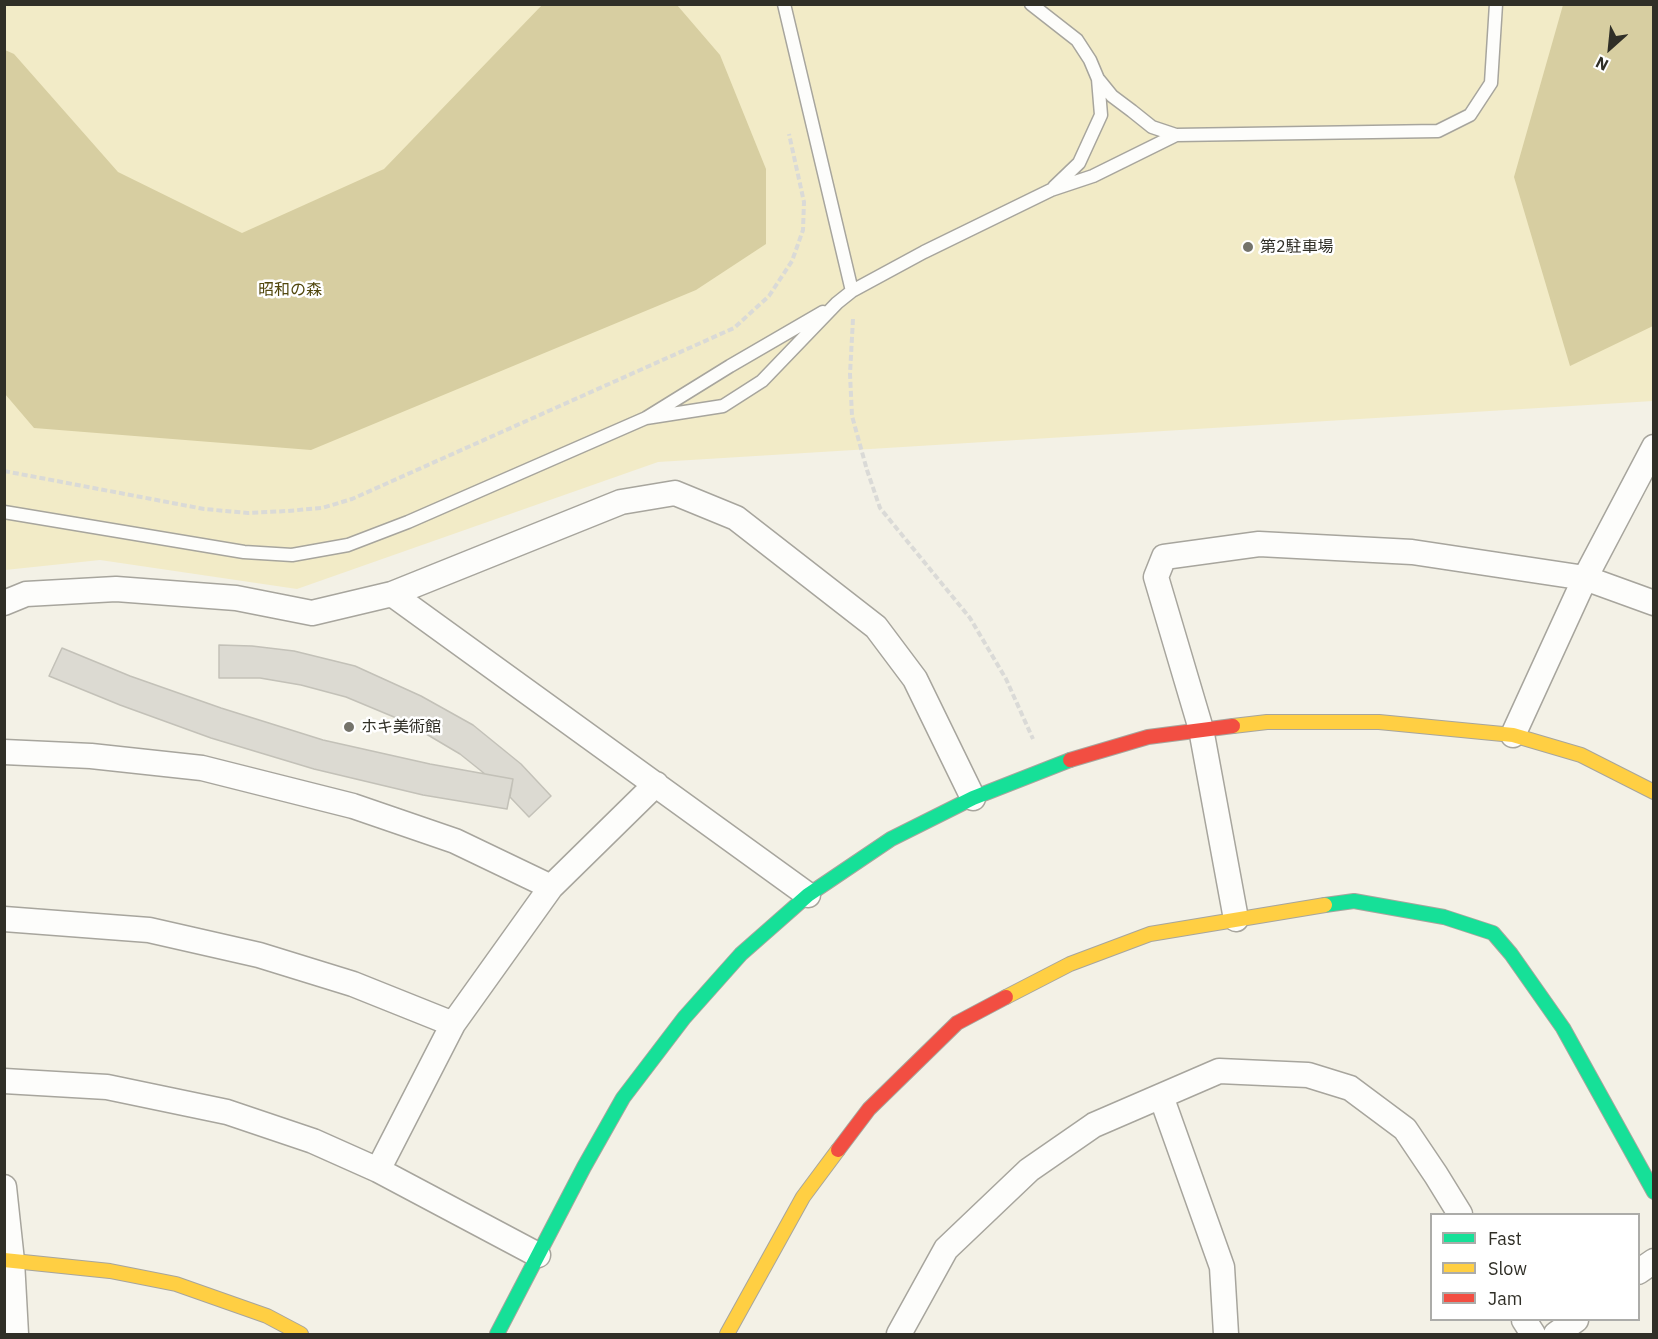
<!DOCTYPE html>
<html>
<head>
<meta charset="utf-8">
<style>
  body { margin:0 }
  #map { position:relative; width:1658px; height:1339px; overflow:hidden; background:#f3f1e6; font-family:"IBM Plex Sans",sans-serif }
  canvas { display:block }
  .frame { position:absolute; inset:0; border:6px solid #302f27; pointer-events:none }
  .legend { position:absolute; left:1430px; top:1213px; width:210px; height:108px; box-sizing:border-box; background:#fff; border:2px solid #acaca9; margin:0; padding:8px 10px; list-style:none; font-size:18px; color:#302f27 }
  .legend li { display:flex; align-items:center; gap:12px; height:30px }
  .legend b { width:30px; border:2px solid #acaca9 }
  .north { position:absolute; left:1580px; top:18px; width:60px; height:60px; -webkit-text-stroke:4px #fff; paint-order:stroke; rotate:207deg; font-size:16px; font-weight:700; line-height:24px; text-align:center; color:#302f27 }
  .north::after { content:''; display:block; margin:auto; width:21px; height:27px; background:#302f27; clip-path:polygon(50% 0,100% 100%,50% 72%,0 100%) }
</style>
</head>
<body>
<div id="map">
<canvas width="1658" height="1339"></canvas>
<div class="frame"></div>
<ul class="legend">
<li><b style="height:8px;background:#16e098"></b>Fast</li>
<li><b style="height:8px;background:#ffcf43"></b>Slow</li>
<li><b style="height:8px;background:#f24e42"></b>Jam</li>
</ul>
<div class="north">N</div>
</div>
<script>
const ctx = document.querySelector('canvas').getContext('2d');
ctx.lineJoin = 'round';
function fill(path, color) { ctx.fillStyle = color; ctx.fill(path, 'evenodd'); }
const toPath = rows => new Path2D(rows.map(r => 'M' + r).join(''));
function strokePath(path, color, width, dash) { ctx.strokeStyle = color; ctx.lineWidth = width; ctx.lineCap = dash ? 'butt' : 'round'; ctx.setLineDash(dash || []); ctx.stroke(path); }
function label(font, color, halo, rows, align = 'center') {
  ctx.font = font + ' "IBM Plex Sans","Noto Sans JP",sans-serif'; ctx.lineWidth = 5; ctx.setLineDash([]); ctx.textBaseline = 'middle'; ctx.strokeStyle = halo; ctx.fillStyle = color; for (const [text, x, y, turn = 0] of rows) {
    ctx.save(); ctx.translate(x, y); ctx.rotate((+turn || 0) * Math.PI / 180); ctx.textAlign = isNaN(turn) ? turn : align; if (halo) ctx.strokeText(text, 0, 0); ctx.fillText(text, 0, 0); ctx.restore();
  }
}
const green = toPath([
  [4,5,1653,5,1653,401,658,462,297,589,100,560,5,570]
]);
const forest = toPath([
  [543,4,677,5,720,55,766,169,766,244,696,290,311,450,34,428,5,394,5,50,14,54,118,172,242,233,384,169],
  [1563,5,1654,5,1653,326,1570,366,1514,177]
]);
const building = toPath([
  [219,645,252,646,294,651,355,666,421,696,473,725,521,764,551,796,529,817,510,797,513,779,485,774,460,754,406,722,346,697,301,685,260,678,219,678,219,645],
  [62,648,130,676,221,708,323,740,430,764,513,779,507,809,423,795,314,769,211,738,120,705,49,676,62,648]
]);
const path = toPath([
  [853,319,850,374,852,416,867,470,880,508,970,618,1006,679,1033,739],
  [4,471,204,509,248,513,287,511,322,508,352,499,734,328,769,296,792,261,803,230,804,202,789,134]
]);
const lane = toPath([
  [784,4,852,291],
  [1031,4,1077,40,1090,60,1098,79,1101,115,1079,163,1054,187],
  [1099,80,1112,96,1132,111,1152,127,1176,135],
  [646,418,723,406,762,381,837,303,852,291,924,252,1051,190,1093,176,1176,135,1438,131,1470,115,1491,83,1496,4],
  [4,512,244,552,292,555,348,545,408,522,646,418,730,366,823,312]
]);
const street = toPath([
  [392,594,808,895],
  [4,603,26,594,116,589,236,598,312,613,392,594,621,502,675,493,736,518,876,627,915,679,973,798],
  [1513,735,1585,578,1654,447],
  [4,752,91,756,202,768,353,806,455,841,551,887],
  [4,919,149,930,259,955,353,984,453,1024],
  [1236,919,1201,729,1156,577,1164,557,1259,544,1412,552,1585,578,1654,603],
  [4,1081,107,1087,227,1112,313,1141,378,1170,453,1024,551,887,656,784],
  [1161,1096,1222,1267,1226,1334],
  [378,1170,538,1255],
  [4,1187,12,1261,16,1334],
  [1638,1272,1654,1261],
  [1524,1320,1533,1334],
  [899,1334,946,1249,1029,1170,1094,1125,1219,1071,1308,1075,1350,1088,1405,1129,1436,1175,1460,1214],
  [1556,1334,1576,1320]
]);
const fast = toPath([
  [1325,905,1354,901,1444,917,1493,933,1511,954,1563,1028,1654,1192],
  [497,1334,584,1167,623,1098,684,1018,741,954,808,895,891,839,973,798,1070,760]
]);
const slow = toPath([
  [1233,726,1267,722,1379,722,1513,735,1581,755,1654,792],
  [1006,997,1070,964,1150,934,1325,905],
  [4,1260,110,1271,176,1284,267,1316,301,1334],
  [727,1334,803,1197,838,1150]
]);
const jam = toPath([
  [1070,760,1148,737,1233,726],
  [838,1150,869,1109,957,1023,1006,997]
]);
const markers = [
  [1248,247,6,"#74736a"],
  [349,727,6,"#74736a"]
];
const poiNames = [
  ["第2駐車場",1260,247],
  ["ホキ美術館",361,727]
];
const parkNames = [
  ["昭和の森",290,290]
];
fill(green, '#f2ebc7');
fill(forest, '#d7cea1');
fill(building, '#dcdad2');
strokePath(building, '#c3c1b8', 1.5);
strokePath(lane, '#a7a59d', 15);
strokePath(street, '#a7a59d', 27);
strokePath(fast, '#a7a59d', 16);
strokePath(slow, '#a7a59d', 16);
strokePath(jam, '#a7a59d', 16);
strokePath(path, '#dadad7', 4, [6, 3]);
strokePath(lane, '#fdfdfb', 12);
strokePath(street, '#fdfdfb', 24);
strokePath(fast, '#16e098', 14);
strokePath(slow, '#ffcf43', 14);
strokePath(jam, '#f24e42', 14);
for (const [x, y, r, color] of markers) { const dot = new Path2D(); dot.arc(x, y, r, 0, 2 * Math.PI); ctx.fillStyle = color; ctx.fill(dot); strokePath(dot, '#fff', 2); }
label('16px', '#302f27', '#fff', poiNames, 'left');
label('16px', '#52480e', '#fff', parkNames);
</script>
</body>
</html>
